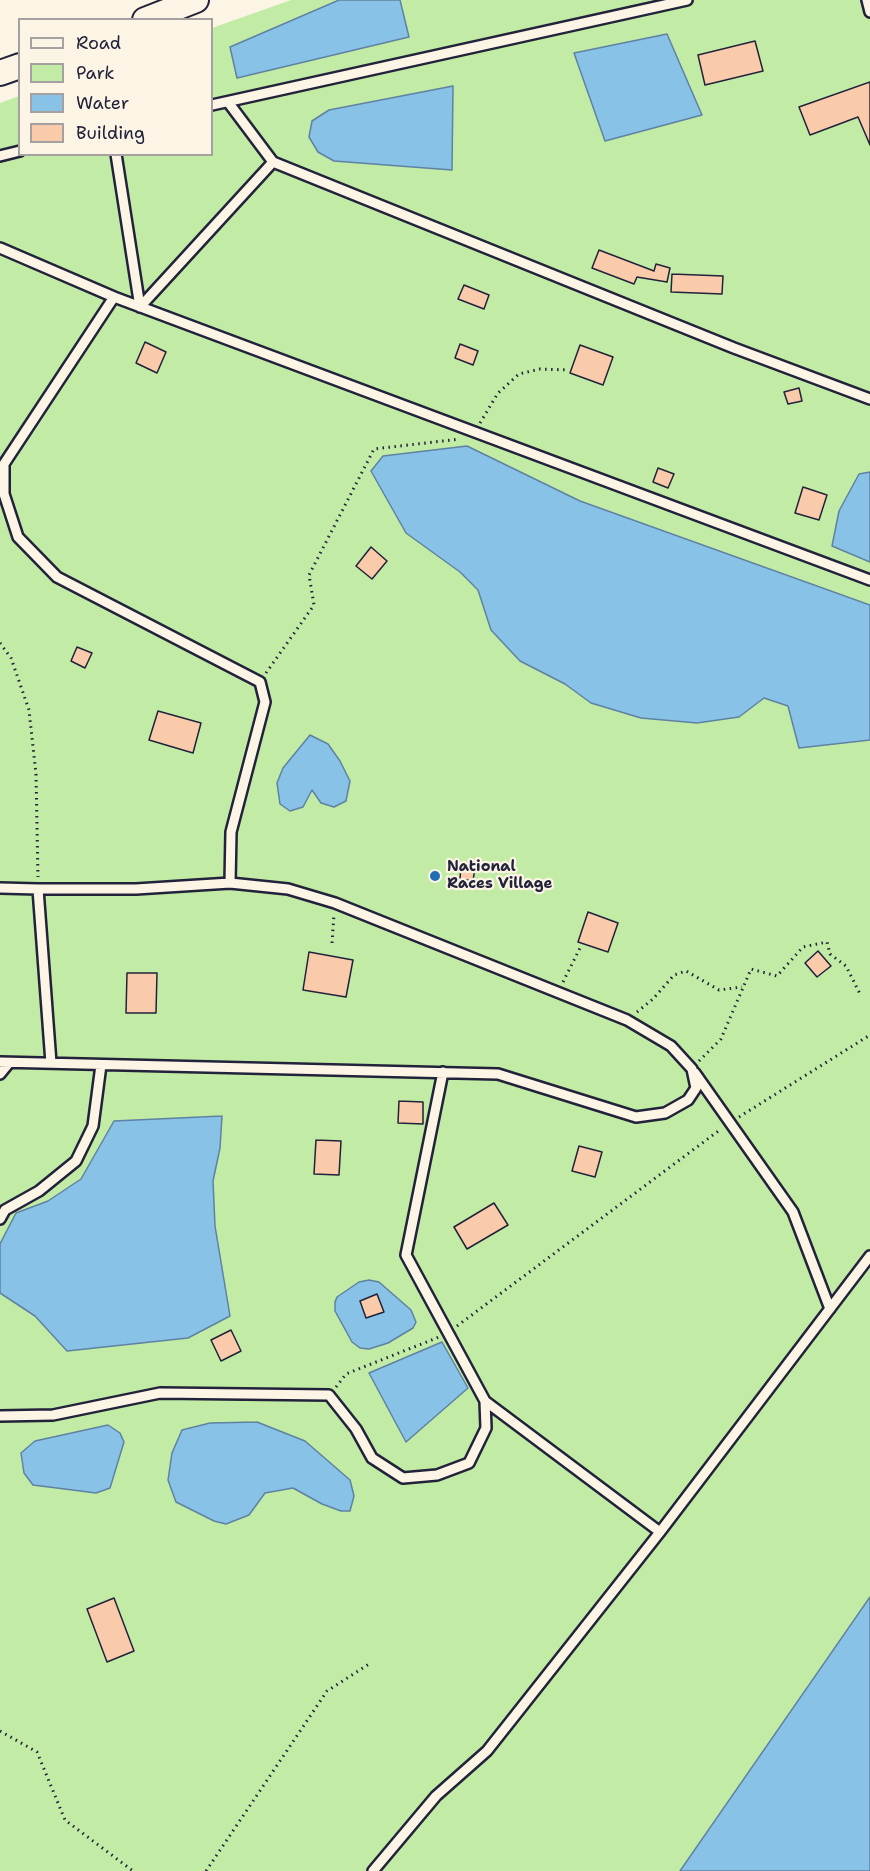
<!DOCTYPE html>
<html>
<head>
<meta charset="utf-8">
<style>
  body { margin:0 }
  #map { position:relative; width:870px; height:1871px; overflow:hidden; background:#fcf5e5; font-family:"Shantell Sans",sans-serif }
  canvas { display:block }
  .legend { position:absolute; left:18px; top:18px; width:195px; height:138px; box-sizing:border-box; background:#fcf5e5; border:2px solid #a5a1a1; margin:0; padding:8px 10px; list-style:none; font-size:18px; color:#22223b }
  .legend li { display:flex; align-items:center; gap:12px; height:30px }
  .legend b { width:30px; border:2px solid #a5a1a1 }
</style>
</head>
<body>
<div id="map">
<canvas width="870" height="1871"></canvas>
<ul class="legend">
<li><b style="height:8px;background:#fcf5e5"></b>Road</li>
<li><b style="height:16px;background:#c2eba6"></b>Park</li>
<li><b style="height:16px;background:#88c2e7"></b>Water</li>
<li><b style="height:16px;background:#facbaa"></b>Building</li>
</ul>
</div>
<script>
const ctx = document.querySelector('canvas').getContext('2d');
ctx.lineJoin = 'round';
function fill(path, color) { ctx.fillStyle = color; ctx.fill(path, 'evenodd'); }
const toPath = rows => new Path2D(rows.map(r => 'M' + r).join(''));
function strokePath(path, color, width, dash) { ctx.strokeStyle = color; ctx.lineWidth = width; ctx.lineCap = dash ? 'butt' : 'round'; ctx.setLineDash(dash || []); ctx.stroke(path); }
function label(font, color, halo, rows, align = 'center') {
  ctx.font = font + ' "Shantell Sans",sans-serif'; ctx.lineWidth = 4.5; ctx.setLineDash([]); ctx.textBaseline = 'middle'; ctx.strokeStyle = halo; ctx.fillStyle = color; for (const [text, x, y, turn = 0] of rows) {
    ctx.save(); ctx.translate(x, y); ctx.rotate((+turn || 0) * Math.PI / 180); ctx.textAlign = isNaN(turn) ? turn : align; if (halo) ctx.strokeText(text, 0, 0); ctx.fillText(text, 0, 0); ctx.restore();
  }
}
const green = toPath([
  [291,0,870,0,870,1597,680,1871,0,1871,0,103,19,96,20,154,212,154,212,28]
]);
const water = toPath([
  [339,0,400,0,409,37,237,78,230,47,339,0],
  [667,34,702,115,605,141,574,53,667,34],
  [453,86,452,170,334,161,318,152,309,137,312,121,329,110,453,86],
  [467,446,580,501,870,605,870,740,799,748,788,706,764,698,739,717,697,723,641,718,591,703,565,684,520,661,491,630,478,590,460,572,406,533,371,471,383,456,467,446],
  [870,472,870,562,832,546,839,511,859,474,870,472],
  [310,735,328,744,340,761,350,781,346,801,334,807,321,803,312,790,303,807,290,811,280,804,277,783,283,768,310,735],
  [222,1116,220,1148,213,1181,215,1226,230,1316,188,1338,67,1351,35,1316,0,1293,0,1244,16,1213,48,1201,81,1179,114,1121,222,1116],
  [369,1280,379,1282,411,1310,416,1322,413,1328,388,1343,369,1349,360,1348,352,1342,335,1311,335,1302,337,1297,359,1282,369,1280],
  [442,1342,468,1388,406,1442,369,1373,442,1342],
  [257,1422,305,1441,350,1480,354,1496,350,1511,341,1511,322,1504,293,1488,265,1493,249,1515,226,1524,214,1521,176,1502,168,1480,172,1453,182,1430,210,1423,257,1422],
  [108,1425,120,1433,124,1442,110,1488,96,1493,33,1485,24,1473,21,1453,35,1441,108,1425],
  [870,1597,870,1871,680,1871,870,1597]
]);
const building = toPath([
  [755,41,763,71,705,85,698,55,755,41],
  [870,82,870,145,858,117,810,135,799,107,870,82],
  [599,250,654,271,656,264,670,268,667,282,637,277,634,284,592,268,599,250],
  [672,274,723,276,722,294,671,292,672,274],
  [464,285,489,295,484,309,458,299,464,285],
  [145,342,166,352,157,373,136,363,145,342],
  [460,344,478,351,473,365,455,358,460,344],
  [580,345,613,357,603,385,570,373,580,345],
  [799,388,802,401,788,404,784,392,799,388],
  [658,468,674,474,668,488,653,482,658,468],
  [803,487,827,495,819,520,795,513,803,487],
  [371,547,387,561,372,579,356,566,371,547],
  [77,647,92,653,85,668,71,661,77,647],
  [158,711,201,723,193,753,149,740,158,711],
  [461,865,475,867,473,881,460,879,461,865],
  [588,912,618,923,608,952,578,942,588,912],
  [818,951,831,966,817,977,805,963,818,951],
  [309,952,353,960,346,997,303,990,309,952],
  [127,973,157,973,156,1013,126,1013,127,973],
  [399,1101,423,1102,423,1124,398,1123,399,1101],
  [316,1140,341,1141,339,1175,314,1174,316,1140],
  [579,1146,602,1152,595,1177,572,1171,579,1146],
  [494,1203,508,1225,467,1249,454,1227,494,1203],
  [377,1294,384,1312,366,1318,360,1301,377,1294],
  [231,1330,241,1351,221,1361,211,1340,231,1330],
  [114,1598,134,1651,107,1662,87,1609,114,1598]
]);
const path = toPath([
  [480,423,498,393,519,374,540,369,569,370],
  [0,643,11,658,29,710,36,774,38,877],
  [266,673,314,605,309,575,374,449,460,439],
  [332,943,334,914],
  [563,982,580,948],
  [637,1012,653,999,674,975,686,971,719,990,742,987],
  [699,1061,721,1039,751,969,777,976,803,947,827,942,830,954,846,966,861,996],
  [739,1117,870,1035],
  [457,1326,721,1129],
  [336,1387,346,1374,439,1337],
  [0,1731,37,1752,65,1820,133,1871],
  [206,1871,327,1691,369,1664]
]);
const service = toPath([
  [867,0,870,12],
  [228,102,273,162,734,348,870,399],
  [212,105,687,0],
  [116,154,140,307],
  [0,156,20,151],
  [0,248,114,297],
  [140,307,273,162],
  [230,883,231,832,265,702,260,682,57,577,18,537,4,494,4,464,114,297,870,580],
  [0,888,38,889],
  [0,1062,498,1074,636,1117,665,1113,688,1100,696,1088,692,1069,671,1046,627,1020,335,903,288,889,230,883,136,889,38,889,51,1063],
  [695,1073,793,1212,830,1309],
  [0,1074,9,1063],
  [0,1219,5,1210,39,1191,76,1161,93,1126,101,1065],
  [485,1401,660,1532],
  [0,1416,53,1415,160,1393,329,1395,356,1429,372,1458,403,1478,437,1475,469,1463,486,1428,485,1401,406,1255,443,1072],
  [373,1871,436,1796,487,1751,660,1532,870,1256]
]);
const secondary = toPath([
  [145,20,196,0],
  [0,73,20,66]
]);
const markers = [
  [435,876,6,"#1f6fb2"]
];
const poiNames = [
  ["National",447,867],
  ["Races Village",447,884]
];
fill(green, '#c2eba6');
fill(water, '#88c2e7');
strokePath(water, '#5f82a2', 1.5);
fill(building, '#facbaa');
strokePath(building, '#22223b', 1.5);
strokePath(service, '#22223b', 14);
strokePath(secondary, '#22223b', 28);
strokePath(path, '#22223b', 3, [1.5, 4.5]);
strokePath(service, '#fcf5e5', 9);
strokePath(secondary, '#fcf5e5', 24);
for (const [x, y, r, color] of markers) { const dot = new Path2D(); dot.arc(x, y, r, 0, 2 * Math.PI); ctx.fillStyle = color; ctx.fill(dot); strokePath(dot, '#fcf5e5', 2); }
label('bold 15px', '#22223b', '#fcf5e5', poiNames, 'left');
</script>
</body>
</html>
